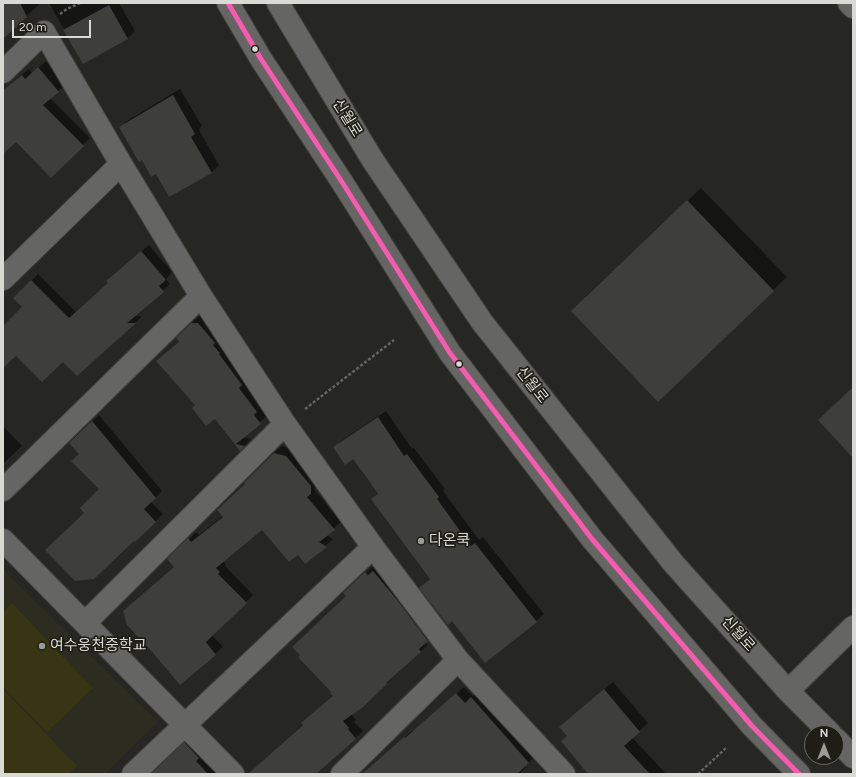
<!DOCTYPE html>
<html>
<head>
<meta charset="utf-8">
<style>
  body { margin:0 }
  #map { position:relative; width:856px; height:777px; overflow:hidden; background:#262622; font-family:Figtree,sans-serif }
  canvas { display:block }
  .frame { position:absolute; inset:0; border:4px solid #dadad5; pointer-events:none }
  .north { position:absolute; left:804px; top:725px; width:40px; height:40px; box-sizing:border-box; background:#1e1e16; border:1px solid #696962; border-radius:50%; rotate:0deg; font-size:11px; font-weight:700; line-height:16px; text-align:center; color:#dadad5 }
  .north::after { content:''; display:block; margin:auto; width:14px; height:18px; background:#9b9b96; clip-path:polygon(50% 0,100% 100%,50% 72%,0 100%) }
  .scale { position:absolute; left:12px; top:20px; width:79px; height:18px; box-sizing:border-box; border:2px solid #dadad5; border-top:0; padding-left:5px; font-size:12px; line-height:14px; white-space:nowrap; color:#dadad5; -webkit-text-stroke:3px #1e1e16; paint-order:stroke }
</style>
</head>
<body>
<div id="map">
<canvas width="856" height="777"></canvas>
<div class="frame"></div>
<div class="north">N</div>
<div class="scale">20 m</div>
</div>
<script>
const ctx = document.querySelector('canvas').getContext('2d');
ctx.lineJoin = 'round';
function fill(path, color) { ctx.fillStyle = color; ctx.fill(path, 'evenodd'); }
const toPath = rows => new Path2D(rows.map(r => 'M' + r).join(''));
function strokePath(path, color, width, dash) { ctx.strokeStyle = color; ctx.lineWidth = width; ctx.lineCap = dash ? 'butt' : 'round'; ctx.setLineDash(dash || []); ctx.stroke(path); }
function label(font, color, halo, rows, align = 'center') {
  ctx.font = font + ' Figtree,"Noto Sans KR",sans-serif'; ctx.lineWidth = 3.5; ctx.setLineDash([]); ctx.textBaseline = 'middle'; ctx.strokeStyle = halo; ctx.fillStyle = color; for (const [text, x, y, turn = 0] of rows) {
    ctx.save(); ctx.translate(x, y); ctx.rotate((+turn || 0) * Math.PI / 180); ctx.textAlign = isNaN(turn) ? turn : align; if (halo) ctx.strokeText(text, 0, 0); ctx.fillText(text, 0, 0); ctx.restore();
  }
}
const built = toPath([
  [3,569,158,722,105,774,3,774]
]);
const green = toPath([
  [12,603,93,688,47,732,3,687,3,612],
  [3,689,77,766,69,774,3,774]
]);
const shadow = toPath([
  [3,3,41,3,3,37],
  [49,3,119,3,135,31,128,38,83,63],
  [46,61,65,85,50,98,90,138,51,176,16,141,3,153,3,90,29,69,32,73],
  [180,89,202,126,199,130,219,165,212,172,169,196,156,173,142,159,120,128,127,121],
  [701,188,787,277,658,400,585,297],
  [149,245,172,272,166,279,170,284,133,316,142,316,136,322,77,374,63,360,3,352,3,328,24,307,14,298,38,274,76,312,109,283,107,281,114,274],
  [199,316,205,316,264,404,261,407,267,416,243,437,251,439,240,450,215,417,196,405,158,361,180,341,177,338],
  [386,411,412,449,414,448,445,489,443,491,479,540,483,537,544,614,536,621,485,661,452,620,421,588,430,578,373,499,378,493,353,457,334,448,341,441],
  [99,415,162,491,151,502,163,514,135,541,86,512,100,489,80,454,70,443],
  [3,426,22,446,3,464],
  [281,446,293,449,321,482,314,489,341,522,326,535,333,539,305,563,298,554,262,529,223,561,226,565,225,566,253,595,212,635,223,647,180,683,124,611,175,566,169,559,196,532,199,535,223,516,246,484,245,483],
  [380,565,435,633,426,642,427,645,420,652,362,706,351,714,356,720,354,722,363,731,315,774,249,774,334,696,347,596,351,586,373,566,376,569],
  [613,682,648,723,632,737,666,774,590,774,562,741,568,735,560,727],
  [464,687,473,696,479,691,536,756,525,766,526,767,519,774,371,774,375,763,412,731,413,732],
  [192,736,222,774,157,774,167,760]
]);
const building = toPath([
  [3,3,20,3,27,17,3,39],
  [109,5,128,39,83,64,63,30],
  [38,67,59,92,43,105,84,146,51,178,16,142,3,154,3,90,22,75,25,79],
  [173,95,195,134,191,137,212,173,169,197,156,174,151,177,142,160,139,162,119,127],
  [687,200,774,291,658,402,571,311],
  [141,251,166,280,159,286,164,292,127,323,136,323,77,376,63,362,42,382,16,356,3,368,3,326,22,307,13,298,31,280,69,318,108,283,106,281],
  [191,323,198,323,215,343,213,345,220,353,219,354,242,385,239,388,257,412,254,415,261,424,236,444,245,446,240,451,215,419,206,426,192,408,195,405,156,361,179,342,176,338],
  [853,387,853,458,818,420],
  [378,417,404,456,407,454,439,497,437,499,471,546,475,543,537,622,485,663,452,621,448,625,419,588,430,579,371,499,378,494,367,478,353,459,345,465,333,447],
  [92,421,156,498,144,509,156,522,135,542,134,541,94,579,75,581,45,550,84,513,80,508,99,489,71,461,79,454,69,443],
  [274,453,286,456,311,486,311,494,307,497,335,530,319,542,327,547,305,564,298,555,289,562,262,530,216,568,220,572,218,574,247,603,206,642,216,655,180,685,153,653,127,625,123,611,174,567,167,559,188,538,191,542,223,517,217,510,245,484,244,483],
  [373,571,398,601,428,641,419,649,421,652,386,683,387,684,363,707,343,721,349,728,348,729,356,739,316,774,248,774,303,725,301,723,333,696,330,693,331,692,298,657,300,655,292,647,346,596,343,593,365,572,368,575],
  [604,689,640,732,624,746,650,774,588,774,561,741,567,736,559,727],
  [456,693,465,703,471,697,529,763,517,774,362,774,404,737,405,738],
  [184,742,199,758,196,761,208,774,151,774]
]);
const path = toPath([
  [60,14,67,9,80,3],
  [305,409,394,340],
  [698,774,726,748]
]);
const minor = toPath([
  [228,3,261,59,342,182,450,353,592,539,752,726,799,774],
  [278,3,372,159,482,322,674,564,788,691,830,733],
  [849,3,853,7],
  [3,72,44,32,121,164,201,296,285,424,373,547,458,660,564,774],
  [3,279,121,164],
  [3,490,201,296],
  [3,540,233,774],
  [85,623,285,424],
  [788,691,853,627],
  [836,739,853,757],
  [133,774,373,547],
  [342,774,458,660]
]);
const bus1 = toPath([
  [228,3,261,59,342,182,450,353,592,539,752,726,799,774]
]);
const markers = [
  [255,49,3.5,"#dadad5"],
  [459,364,3.5,"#dadad5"],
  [421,541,4,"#9b9b96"],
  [42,646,4,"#9b9b96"]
];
const streetNames = [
  ["신월로",347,118,58],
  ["신월로",532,385,52],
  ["신월로",738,634,48]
];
const poiNames = [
  ["다온쿡",429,541],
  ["여수웅천중학교",50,646]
];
fill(built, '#2d2c20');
fill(green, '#373513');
fill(shadow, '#0007');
fill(building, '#3e3e3b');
strokePath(minor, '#42423f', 24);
strokePath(path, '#646463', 2.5, [3, 2]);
strokePath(minor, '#656563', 22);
strokePath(bus1, '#f75aaf', 5);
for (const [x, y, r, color] of markers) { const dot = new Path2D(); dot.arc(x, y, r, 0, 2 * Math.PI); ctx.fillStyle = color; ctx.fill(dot); strokePath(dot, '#1e1e16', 1.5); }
label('15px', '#dadad5', '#1e1e16', streetNames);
label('15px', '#dadad5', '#1e1e16', poiNames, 'left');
</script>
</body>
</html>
